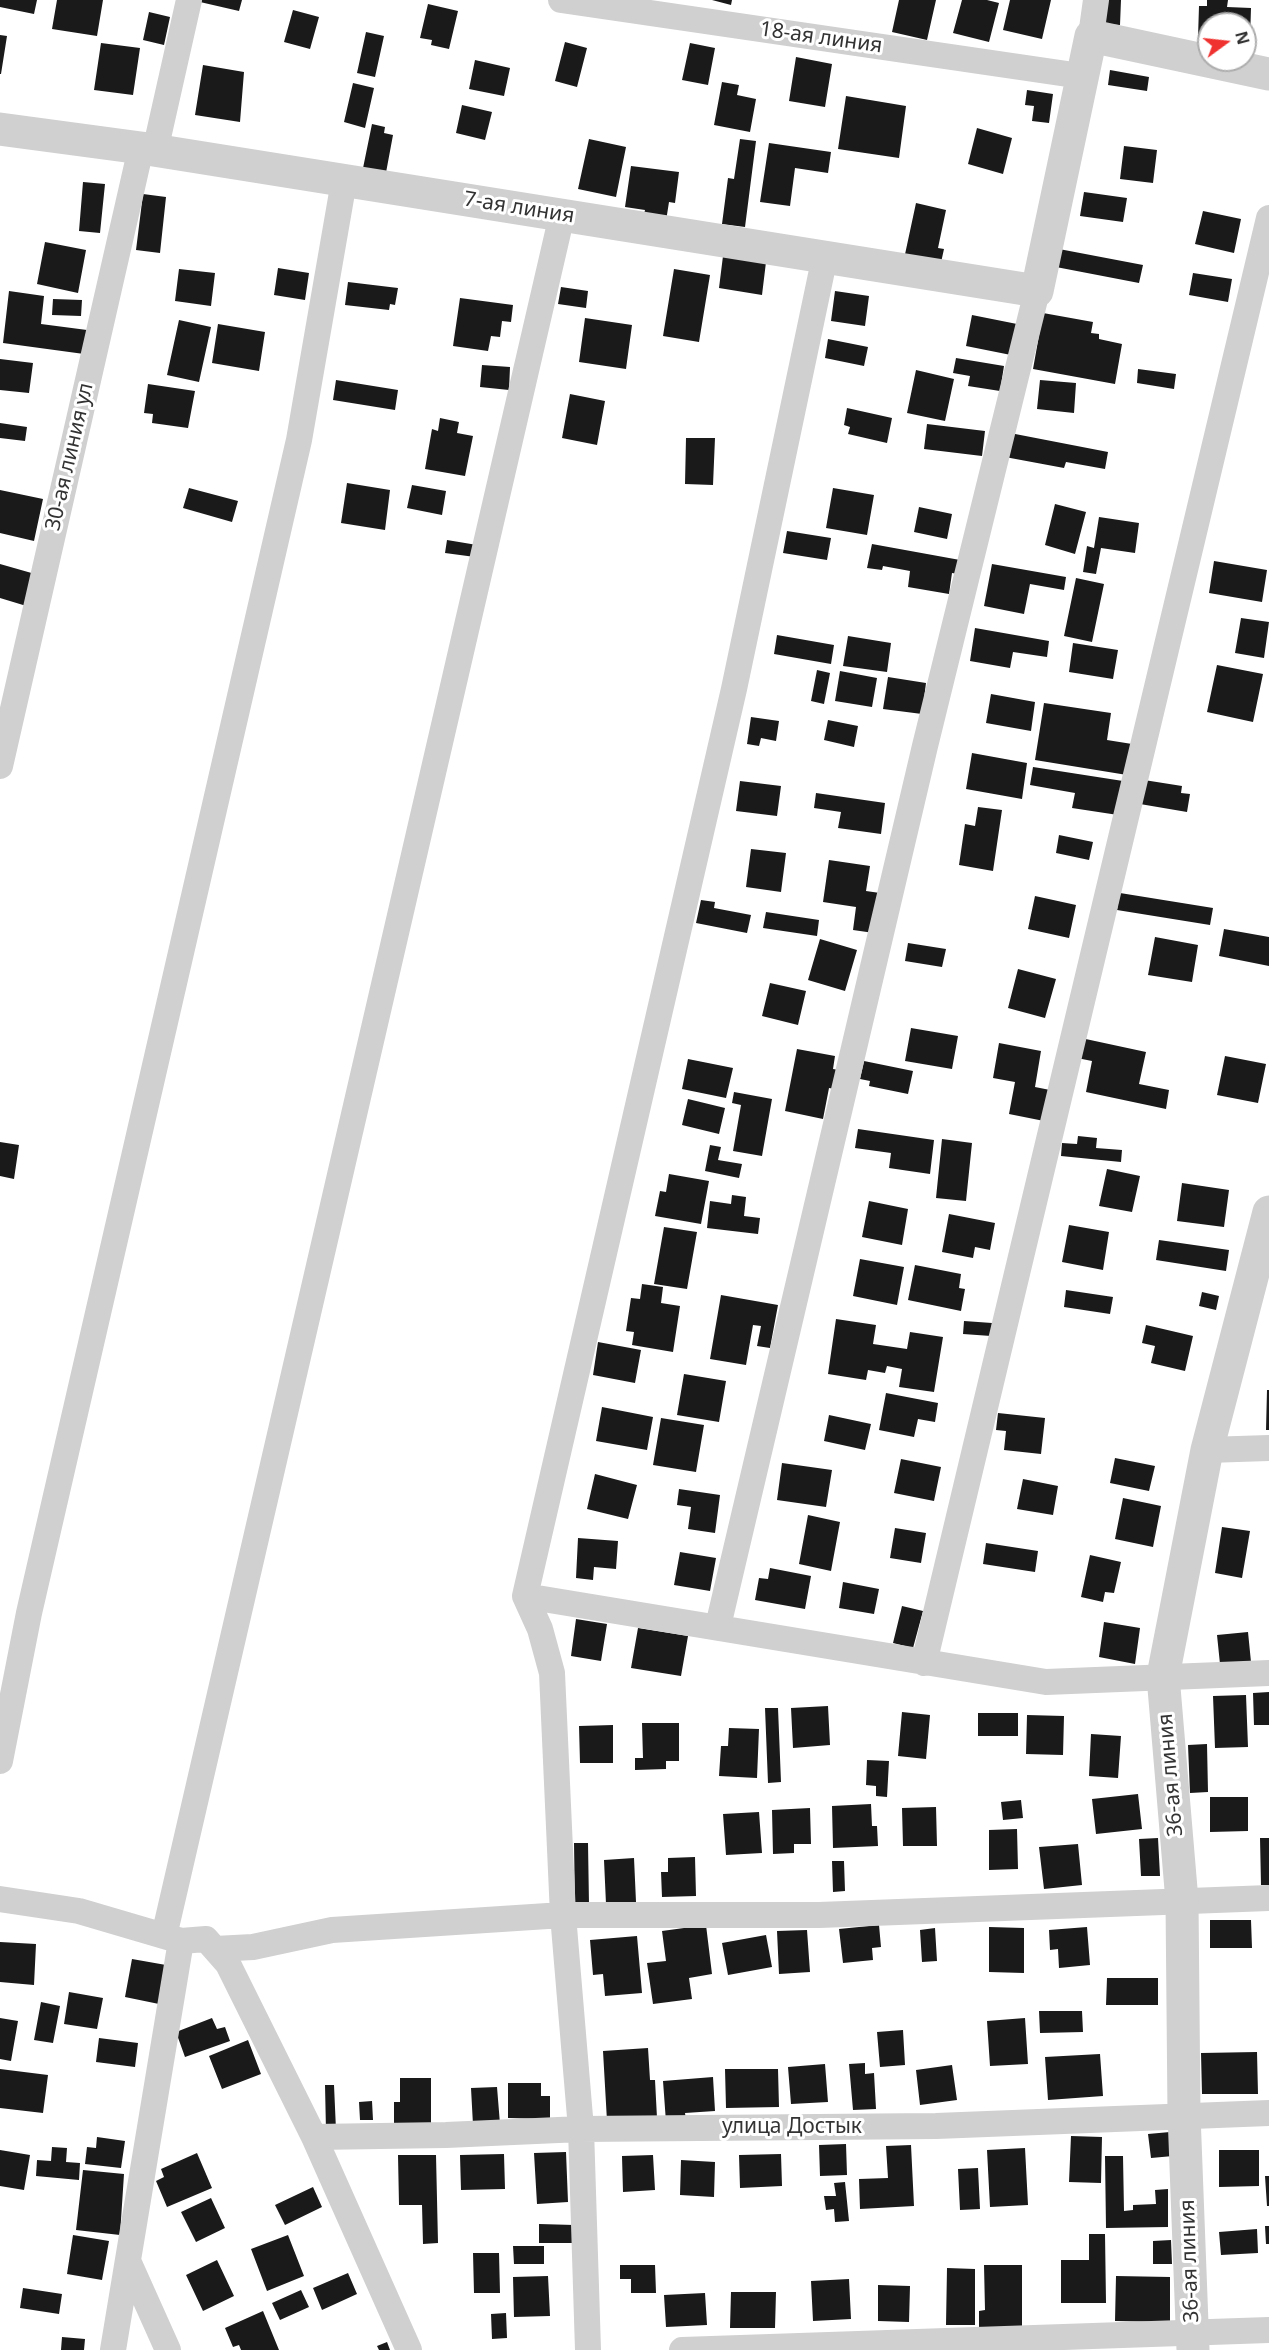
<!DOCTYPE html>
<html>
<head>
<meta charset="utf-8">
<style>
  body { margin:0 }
  #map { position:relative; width:1269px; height:2350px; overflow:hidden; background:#fff; font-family:"Noto Sans",sans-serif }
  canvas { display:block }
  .north { position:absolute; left:1197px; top:12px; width:60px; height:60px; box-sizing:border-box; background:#fff; border:2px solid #adadad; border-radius:50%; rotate:75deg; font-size:16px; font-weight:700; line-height:24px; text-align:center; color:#333 }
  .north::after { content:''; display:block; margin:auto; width:21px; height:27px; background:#ef312f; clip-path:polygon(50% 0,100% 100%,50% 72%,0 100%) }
</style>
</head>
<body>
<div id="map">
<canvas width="1269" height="2350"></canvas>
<div class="north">N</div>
</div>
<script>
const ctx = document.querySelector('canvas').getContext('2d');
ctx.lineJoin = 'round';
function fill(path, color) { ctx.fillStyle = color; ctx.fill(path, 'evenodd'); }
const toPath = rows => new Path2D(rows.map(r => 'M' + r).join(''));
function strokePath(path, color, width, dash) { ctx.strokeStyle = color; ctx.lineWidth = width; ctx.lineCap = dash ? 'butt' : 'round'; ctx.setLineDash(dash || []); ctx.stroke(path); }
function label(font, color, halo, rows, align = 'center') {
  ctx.font = font + ' "Noto Sans",sans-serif'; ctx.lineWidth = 6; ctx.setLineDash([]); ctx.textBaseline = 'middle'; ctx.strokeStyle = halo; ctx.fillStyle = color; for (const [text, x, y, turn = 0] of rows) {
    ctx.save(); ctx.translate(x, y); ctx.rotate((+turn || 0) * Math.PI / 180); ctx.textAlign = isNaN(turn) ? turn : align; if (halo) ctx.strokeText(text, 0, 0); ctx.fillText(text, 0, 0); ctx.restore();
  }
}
const building = toPath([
  [0,0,37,0,34,14,0,7],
  [57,0,103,0,97,36,52,29],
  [201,0,242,0,239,11,200,2],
  [712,0,732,0,731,5],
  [899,0,936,0,927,40,892,32],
  [962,0,987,0,999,3,989,42,953,33],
  [1010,0,1051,0,1042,39,1003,30],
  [1105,0,1121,0,1120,25,1102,24],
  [1207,0,1228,0,1227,7,1251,8,1250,40,1245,39,1245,24,1209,24,1209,38,1198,38,1199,6,1207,6],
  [428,4,458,11,449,49,431,45,432,40,420,38],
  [293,10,319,17,310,49,284,42],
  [149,12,170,17,164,45,143,40],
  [366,32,384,36,375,77,357,73],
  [0,35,7,36,1,74,0,74],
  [565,42,587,48,577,87,555,81],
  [101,43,140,48,133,95,94,90],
  [690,43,715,48,708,85,682,80],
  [796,57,832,64,825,107,789,101],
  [475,60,510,68,504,96,469,89],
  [203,65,244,72,240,122,195,115],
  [1110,70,1149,77,1147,91,1108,85],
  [722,82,739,85,737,95,756,99,750,132,714,125],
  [353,83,374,88,365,128,344,122],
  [1027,90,1053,94,1049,123,1032,121,1034,106,1025,105],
  [846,96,906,106,899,158,838,149],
  [462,105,492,112,485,140,456,133],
  [372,124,385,127,384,133,393,135,385,178,362,173],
  [977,128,1012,138,1003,174,968,164],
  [589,139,626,147,616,197,578,189],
  [740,139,756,141,745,227,722,224,728,178,734,179],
  [769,143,831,152,828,173,795,168,790,206,760,202],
  [1124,146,1157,150,1153,183,1120,179],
  [631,166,679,172,675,203,669,202,666,221,643,218,645,210,625,207],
  [83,182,105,184,100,233,79,231],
  [1084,192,1127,198,1123,222,1080,216],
  [143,194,166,197,160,253,136,250],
  [916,203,946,210,938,248,944,249,940,267,904,259],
  [1203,211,1241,219,1234,253,1195,244],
  [45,242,86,250,78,293,37,284],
  [1059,249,1143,265,1139,283,1056,267],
  [723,256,766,262,762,295,719,288],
  [278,268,309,273,305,300,274,295],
  [179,269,215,273,211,306,175,301],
  [674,269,710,275,699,342,663,336],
  [1193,273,1232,279,1228,302,1189,295],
  [348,282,398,288,395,305,390,304,389,310,345,305],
  [561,287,588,291,586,308,558,304],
  [9,291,44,296,41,324,87,330,84,354,3,343],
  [835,291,869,296,865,326,831,321],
  [460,298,513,305,511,322,502,321,500,337,491,336,488,351,453,346],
  [53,299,82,300,81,316,52,315],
  [1043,313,1093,322,1091,333,1099,334,1099,339,1122,344,1115,384,1033,369],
  [972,315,1017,324,1011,355,966,346],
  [585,318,632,325,626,369,579,362],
  [179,320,211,327,199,382,167,375],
  [218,324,265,332,259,371,212,363],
  [828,339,868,347,864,366,825,358],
  [956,358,1004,366,1000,391,968,386,970,376,953,373],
  [0,359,33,363,29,393,0,390],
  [482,365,510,367,509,390,480,387],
  [1138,369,1176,374,1174,389,1137,383],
  [916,370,954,379,945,421,907,413],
  [336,380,398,390,395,410,333,400],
  [1040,380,1076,383,1074,413,1037,409],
  [148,384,195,391,188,428,152,423,153,414,144,413],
  [570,394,605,401,597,445,562,438],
  [847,408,892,418,887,443,848,434,850,427,844,425],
  [440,418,459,422,457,433,473,436,465,476,425,469,432,429,438,431],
  [0,423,27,427,25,441,0,438],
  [927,424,985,431,982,456,924,449],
  [1010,433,1108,452,1105,469,1066,462,1064,468,1005,457],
  [686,438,715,438,713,485,685,484],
  [347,483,390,490,385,530,341,523],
  [412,485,446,491,442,515,407,508],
  [189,488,238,501,232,522,183,508],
  [833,488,874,495,867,535,826,528],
  [0,490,43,499,34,541,0,533],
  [1055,504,1086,512,1075,554,1045,545],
  [919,507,952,514,947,539,914,532],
  [1099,517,1139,523,1135,553,1101,548,1096,574,1083,572,1087,546,1094,548],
  [787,531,831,538,827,560,783,553],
  [447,540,477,545,475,557,445,553],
  [872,544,960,560,958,574,952,573,949,594,908,587,910,571,883,566,882,570,867,568],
  [1214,561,1267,570,1262,602,1209,593],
  [0,564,42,576,33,608,0,598],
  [992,564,1066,577,1064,590,1030,584,1024,614,984,606],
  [1076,578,1104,584,1092,642,1064,636],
  [1241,618,1269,622,1264,658,1235,653],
  [975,628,1049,641,1047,657,1013,652,1010,668,970,661],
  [777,635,834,645,831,664,774,654],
  [848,636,891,643,887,672,843,666],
  [1073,643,1118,650,1113,679,1069,672],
  [1217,665,1263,674,1253,722,1207,712],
  [817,670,830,673,824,704,811,701],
  [840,671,877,678,872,707,835,701],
  [888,677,926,683,922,714,883,709],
  [991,694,1035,702,1031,731,986,723],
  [1044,703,1111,713,1107,740,1132,744,1127,775,1035,760],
  [751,717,779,721,776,741,761,738,759,746,747,744],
  [828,720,858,726,854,747,824,740],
  [972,753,1027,763,1022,799,966,789],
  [1033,767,1123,781,1118,815,1072,808,1075,793,1030,785],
  [1144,780,1182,786,1181,793,1190,794,1187,812,1140,804],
  [740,781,781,786,777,816,736,811],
  [816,793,885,803,881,834,838,828,841,812,814,808],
  [978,807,1002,810,993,871,959,865,965,824,975,826],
  [1059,835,1093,842,1089,860,1056,853],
  [751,849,786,853,781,892,746,887],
  [829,860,870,866,866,891,880,893,874,933,853,930,856,907,823,902],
  [1120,893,1213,908,1210,925,1117,910],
  [1035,896,1076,905,1069,938,1028,929],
  [701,900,715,902,714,908,751,915,747,933,696,923],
  [766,912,819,920,817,936,763,928],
  [1224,929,1269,937,1269,966,1219,956],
  [1155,937,1198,945,1192,982,1148,975],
  [820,939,857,950,845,991,808,980],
  [908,943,946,949,942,967,905,961],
  [1018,969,1056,979,1045,1018,1008,1008],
  [770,983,806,991,798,1025,762,1016],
  [911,1028,958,1036,952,1069,905,1061],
  [1081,1038,1146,1052,1139,1084,1169,1090,1166,1109,1086,1092,1092,1061,1077,1058],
  [999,1043,1041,1051,1035,1087,1050,1090,1044,1121,1009,1114,1015,1082,993,1078],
  [797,1049,835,1056,833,1069,839,1070,835,1089,829,1088,823,1119,785,1111],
  [1225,1056,1266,1064,1258,1103,1217,1095],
  [688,1059,733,1068,726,1098,682,1089],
  [864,1061,913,1071,908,1094,869,1086,870,1081,860,1079],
  [734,1092,772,1099,762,1156,733,1151,741,1105,732,1103],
  [688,1099,725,1108,719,1134,682,1125],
  [858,1129,934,1140,930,1174,889,1168,891,1153,855,1148],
  [1078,1136,1097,1138,1096,1148,1122,1150,1121,1162,1061,1156,1062,1143,1077,1144],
  [942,1139,972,1143,966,1201,936,1198],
  [0,1142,19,1145,14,1179,0,1176],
  [710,1145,721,1147,718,1160,742,1164,739,1178,705,1171],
  [1107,1169,1140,1176,1132,1212,1099,1206],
  [669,1174,709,1181,701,1224,655,1216,660,1191,666,1192],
  [1182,1183,1229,1190,1224,1227,1177,1221],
  [732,1195,746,1197,744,1216,760,1218,758,1234,707,1228,710,1201,731,1204],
  [869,1201,908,1209,902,1245,862,1237],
  [949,1214,995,1223,990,1250,975,1247,973,1258,942,1252],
  [1069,1225,1109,1232,1103,1270,1062,1262],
  [664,1227,697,1232,687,1289,654,1284],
  [1159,1240,1229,1250,1226,1271,1156,1260],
  [860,1259,904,1267,897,1305,853,1296],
  [915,1265,961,1274,959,1288,965,1289,961,1311,908,1300],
  [642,1284,663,1287,661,1303,680,1306,673,1352,632,1345,634,1332,626,1331,631,1298,640,1299],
  [1066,1290,1113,1297,1110,1314,1064,1307],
  [1202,1292,1219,1296,1216,1310,1199,1306],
  [721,1295,778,1305,770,1348,757,1346,761,1326,753,1325,746,1365,710,1359],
  [836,1319,876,1325,873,1344,907,1349,910,1332,943,1337,934,1392,899,1387,902,1369,887,1366,885,1373,868,1370,866,1380,828,1374],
  [964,1321,992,1323,991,1336,963,1334],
  [1146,1325,1193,1336,1185,1371,1151,1363,1155,1346,1142,1343],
  [598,1342,641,1350,635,1383,593,1375],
  [684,1374,726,1381,719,1422,677,1415],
  [1267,1390,1269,1390,1269,1430,1266,1430],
  [886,1393,938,1403,935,1422,918,1419,914,1437,879,1430],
  [602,1407,653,1417,647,1450,596,1441],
  [998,1413,1045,1418,1041,1454,1004,1450,1006,1431,996,1430],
  [829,1415,871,1424,865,1450,824,1441],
  [661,1418,704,1425,696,1472,653,1465],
  [1115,1458,1155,1466,1149,1491,1110,1483],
  [901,1459,941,1467,934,1501,894,1493],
  [782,1463,832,1470,826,1507,777,1500],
  [595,1474,637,1485,628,1519,587,1509],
  [1023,1479,1058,1486,1053,1515,1017,1509],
  [679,1489,720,1495,715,1533,688,1529,691,1507,677,1505],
  [1123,1498,1161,1506,1153,1547,1115,1539],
  [808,1515,840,1522,831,1571,799,1564],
  [1222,1527,1250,1531,1242,1578,1215,1573],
  [895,1528,926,1533,921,1563,890,1558],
  [578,1538,618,1541,616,1569,594,1567,593,1580,576,1578],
  [986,1543,1038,1551,1035,1572,983,1564],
  [680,1552,716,1558,710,1591,674,1585],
  [1090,1555,1121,1562,1114,1593,1105,1592,1103,1602,1081,1597],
  [770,1568,811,1576,805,1609,755,1600,759,1578,768,1579],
  [843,1582,879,1589,874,1614,839,1608],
  [902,1606,923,1611,913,1648,893,1643],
  [576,1619,607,1624,601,1661,571,1656],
  [1104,1622,1140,1628,1135,1664,1099,1657],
  [638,1628,688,1636,681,1676,631,1668],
  [1248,1632,1251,1662,1220,1664,1217,1635],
  [1269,1692,1269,1725,1254,1725,1253,1693],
  [1246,1695,1248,1747,1215,1748,1213,1696],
  [828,1706,830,1745,793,1748,791,1708],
  [765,1708,778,1708,781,1782,768,1783],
  [902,1712,930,1715,926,1759,898,1756],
  [978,1713,1018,1713,1018,1736,978,1736],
  [1027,1715,1064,1716,1063,1755,1026,1754],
  [642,1723,679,1723,679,1761,666,1761,666,1769,635,1770,635,1758,643,1758],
  [613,1725,613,1763,580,1763,579,1726],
  [729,1728,759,1729,757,1778,719,1776,721,1746,728,1746],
  [1091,1734,1121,1736,1118,1778,1089,1776],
  [1207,1744,1208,1792,1190,1793,1188,1745],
  [867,1760,889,1761,887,1797,876,1796,876,1786,866,1785],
  [1138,1794,1142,1829,1096,1834,1092,1799],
  [1210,1797,1248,1797,1248,1831,1210,1832],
  [1021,1800,1023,1818,1003,1820,1001,1802],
  [871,1804,872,1826,877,1826,878,1846,833,1848,832,1806],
  [936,1807,937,1846,903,1846,902,1808],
  [810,1808,811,1844,794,1844,794,1853,773,1854,772,1810],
  [759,1812,762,1853,726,1855,723,1814],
  [1017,1829,1018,1869,989,1870,989,1830],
  [1158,1838,1160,1876,1141,1876,1139,1839],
  [1260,1838,1269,1838,1269,1885,1261,1885],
  [574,1843,588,1843,589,1905,575,1906],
  [1078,1844,1082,1885,1044,1889,1039,1847],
  [695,1857,696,1896,662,1897,661,1872,668,1872,668,1858],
  [634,1858,636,1902,606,1904,604,1860],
  [832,1861,844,1861,845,1891,833,1892],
  [1210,1920,1251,1920,1252,1948,1210,1948],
  [706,1925,712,1974,689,1978,692,1999,653,2004,647,1963,666,1961,662,1931],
  [879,1925,881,1947,872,1948,873,1960,843,1963,839,1929],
  [989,1927,1024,1928,1024,1973,989,1972],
  [1087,1927,1090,1965,1059,1968,1058,1949,1050,1950,1049,1930],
  [935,1928,937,1961,922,1962,920,1930],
  [807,1930,810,1972,779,1974,777,1931],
  [766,1935,772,1967,728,1975,722,1943],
  [637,1936,642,1993,605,1996,603,1974,593,1975,590,1940],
  [0,1942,36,1944,34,1985,0,1982],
  [132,1959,166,1965,159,2004,125,1997],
  [1107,1978,1158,1978,1158,2005,1106,2005],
  [69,1992,103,1998,97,2029,64,2024],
  [41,2002,60,2006,53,2043,34,2040],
  [1039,2011,1082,2011,1083,2032,1040,2033],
  [0,2018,18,2021,11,2061,0,2059],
  [212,2018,217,2029,225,2027,230,2041,185,2057,176,2032],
  [1025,2018,1028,2064,990,2066,987,2021],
  [903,2030,905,2065,880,2067,877,2032],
  [99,2038,138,2043,135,2067,96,2062],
  [248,2040,261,2074,222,2089,209,2056],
  [648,2048,650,2080,655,2080,657,2118,607,2121,603,2051],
  [1257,2052,1258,2094,1202,2094,1201,2053],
  [1100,2054,1103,2096,1048,2100,1045,2057],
  [865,2063,865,2074,874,2073,876,2109,853,2110,849,2064],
  [825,2064,828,2102,791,2104,788,2067],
  [952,2065,957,2100,920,2105,916,2070],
  [0,2069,48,2075,43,2113,0,2108],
  [725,2069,778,2069,779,2107,726,2108],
  [713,2077,715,2111,685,2113,686,2120,666,2122,663,2081],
  [400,2078,431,2078,431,2123,394,2123,394,2102,400,2102],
  [508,2083,541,2083,541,2096,550,2096,550,2119,508,2118],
  [325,2085,334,2085,336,2130,326,2131],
  [497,2087,500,2124,473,2125,471,2088],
  [372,2101,373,2120,360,2120,359,2102],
  [1170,2132,1173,2156,1151,2158,1148,2134],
  [1071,2136,1102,2137,1101,2183,1069,2182],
  [97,2137,125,2141,121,2168,85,2164,87,2147,96,2148],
  [846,2144,847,2175,820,2176,819,2145],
  [911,2145,914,2206,860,2209,859,2179,888,2178,886,2146],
  [52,2147,67,2148,66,2162,80,2163,79,2180,36,2176,37,2160,51,2161],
  [1025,2148,1028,2205,990,2207,987,2150],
  [0,2150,30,2155,24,2190,0,2186],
  [1219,2150,1259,2150,1259,2186,1219,2187],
  [566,2152,568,2202,537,2204,534,2153],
  [197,2153,212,2188,167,2207,156,2181,164,2177,161,2169],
  [504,2154,505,2189,461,2190,460,2155],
  [781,2154,782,2186,740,2188,739,2155],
  [398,2155,436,2155,438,2243,423,2244,422,2205,399,2205],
  [653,2155,655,2190,623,2192,622,2156],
  [1105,2156,1123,2156,1124,2211,1133,2210,1133,2205,1156,2204,1155,2190,1168,2189,1168,2227,1106,2228],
  [681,2160,715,2162,714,2197,680,2195],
  [978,2168,980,2209,960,2210,958,2169],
  [83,2170,124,2174,120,2235,76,2230],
  [1265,2176,1269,2176,1269,2206,1267,2206],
  [845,2182,849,2221,835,2222,834,2209,826,2210,824,2196,836,2196,834,2183],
  [313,2187,322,2207,285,2225,275,2205],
  [211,2198,225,2228,196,2242,181,2212],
  [539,2224,574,2225,574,2243,539,2243],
  [1265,2226,1269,2226,1269,2244,1266,2244],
  [1257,2229,1258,2253,1221,2255,1219,2232],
  [1089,2234,1105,2234,1106,2303,1061,2303,1061,2260,1089,2260],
  [73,2235,109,2241,102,2280,67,2274],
  [288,2235,304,2276,267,2291,251,2249],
  [1171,2240,1172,2264,1153,2264,1153,2241],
  [513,2246,544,2246,544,2264,514,2264],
  [473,2253,499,2253,500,2293,474,2293],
  [217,2260,234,2296,203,2311,186,2275],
  [620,2265,655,2265,656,2293,631,2293,631,2279,620,2279],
  [984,2265,1022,2265,1022,2331,979,2331,979,2311,985,2310],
  [947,2268,975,2269,975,2325,946,2325],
  [348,2273,357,2294,322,2310,313,2288],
  [548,2276,550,2316,514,2317,513,2277],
  [1116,2276,1170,2277,1170,2322,1115,2321],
  [849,2279,851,2319,813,2321,811,2281],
  [878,2285,910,2286,909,2322,878,2321],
  [23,2288,62,2294,59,2314,20,2308],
  [301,2290,309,2307,280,2320,272,2303],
  [731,2292,776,2292,775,2328,730,2328],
  [705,2293,707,2325,666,2327,664,2295],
  [263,2311,279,2350,241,2350,239,2345,233,2347,225,2328],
  [506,2313,507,2338,492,2339,491,2314],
  [62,2337,85,2339,84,2350,61,2350],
  [387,2342,390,2350,379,2350,377,2346]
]);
const minor = toPath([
  [561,0,1081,76],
  [1091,36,1096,0],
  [155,151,189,0],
  [825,256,734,689,525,1596,1046,1682,1269,1673],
  [0,766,141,148],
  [1207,1450,1269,1448],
  [525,1596,540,1629,552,1673,563,1915,581,2129,588,2350],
  [718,1626,925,746,1037,291],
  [924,1663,1269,218],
  [0,1761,29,1613,299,440,344,181],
  [0,1899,79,1911,181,1941,206,1939,228,1964,314,2137,409,2350],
  [164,1936,562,215],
  [215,1949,253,1947,332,1930,563,1915,819,1915,1269,1898],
  [314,2137,446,2135,581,2129,936,2126,1269,2113],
  [129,2263,168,2350],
  [113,2350,181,1941],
  [682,2350,1269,2330]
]);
const tertiary = toPath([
  [0,129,141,148,1037,291,1091,36,1269,74],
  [1193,2350,1184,2114,1182,1901,1163,1676,1207,1450,1269,1212]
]);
const streetNames = [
  ["18-ая линия",821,38,8],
  ["7-ая линия",519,208,9],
  ["30-ая линия ул",70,457,-77],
  ["36-ая линия",1171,1775,-95],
  ["улица Достык",792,2127],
  ["36-ая линия",1190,2261,-92]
];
fill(building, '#1a1a1a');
strokePath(minor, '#d0d0d0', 26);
strokePath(tertiary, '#d0d0d0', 33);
label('21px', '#333', '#fff', streetNames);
</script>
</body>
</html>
